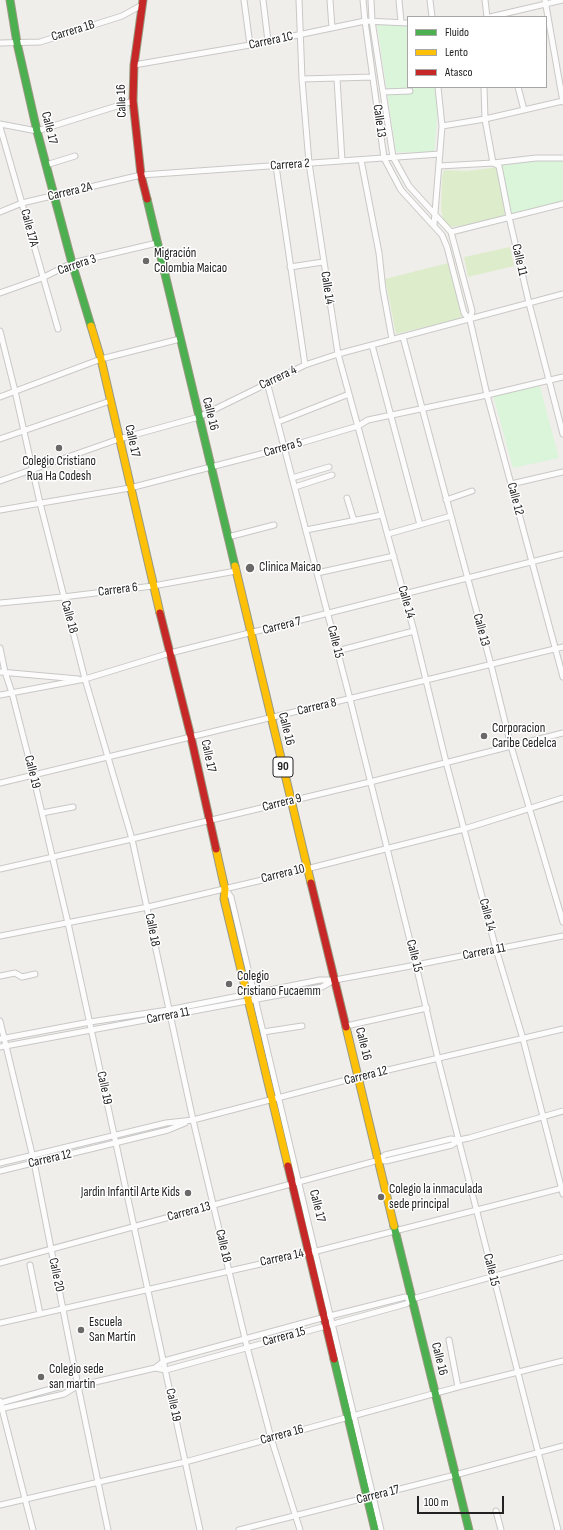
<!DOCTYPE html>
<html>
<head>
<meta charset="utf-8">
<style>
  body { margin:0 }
  #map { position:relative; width:563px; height:1530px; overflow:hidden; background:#f0eeeb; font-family:"Sofia Sans Condensed",sans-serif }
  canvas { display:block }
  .legend { position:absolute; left:407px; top:16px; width:140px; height:72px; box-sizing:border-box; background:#fff; border:1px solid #a7a7a7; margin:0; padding:5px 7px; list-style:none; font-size:12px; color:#222 }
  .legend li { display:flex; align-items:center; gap:8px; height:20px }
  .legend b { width:20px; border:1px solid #a7a7a7 }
  .scale { position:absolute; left:417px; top:1496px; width:87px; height:18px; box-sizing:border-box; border:2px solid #222; border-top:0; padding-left:5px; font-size:12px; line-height:14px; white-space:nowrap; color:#222; -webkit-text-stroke:3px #fff; paint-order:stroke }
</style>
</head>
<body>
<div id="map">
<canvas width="563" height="1530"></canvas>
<ul class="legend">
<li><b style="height:5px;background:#4caf50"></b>Fluido</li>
<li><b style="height:5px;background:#ffc107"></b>Lento</li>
<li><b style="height:5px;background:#c62828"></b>Atasco</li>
</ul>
<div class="scale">100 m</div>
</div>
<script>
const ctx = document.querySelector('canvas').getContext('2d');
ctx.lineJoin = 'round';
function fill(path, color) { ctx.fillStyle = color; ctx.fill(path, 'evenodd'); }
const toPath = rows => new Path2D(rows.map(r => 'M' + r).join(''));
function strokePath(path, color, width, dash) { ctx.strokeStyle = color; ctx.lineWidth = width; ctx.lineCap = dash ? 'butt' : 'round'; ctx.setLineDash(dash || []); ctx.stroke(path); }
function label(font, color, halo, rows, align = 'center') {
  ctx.font = font + ' "Sofia Sans Condensed",sans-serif'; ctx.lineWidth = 3; ctx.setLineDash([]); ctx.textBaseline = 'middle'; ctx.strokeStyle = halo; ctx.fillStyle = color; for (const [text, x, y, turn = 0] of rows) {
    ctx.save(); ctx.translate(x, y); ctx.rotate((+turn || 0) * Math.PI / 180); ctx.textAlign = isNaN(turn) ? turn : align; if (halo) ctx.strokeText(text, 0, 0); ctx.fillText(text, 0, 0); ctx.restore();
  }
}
const grass = toPath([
  [499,167,504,200,505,215,477,224,450,227,443,220,441,209,442,177,444,170,467,171],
  [510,247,514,266,468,277,464,257],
  [448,263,462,318,396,334,385,279]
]);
const park = toPath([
  [377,25,408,25,408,87,435,87,438,108,434,154,396,152],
  [534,160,563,160,563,203,510,215,500,164],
  [539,383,559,458,513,468,493,395]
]);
const street = toPath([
  [244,0,250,45],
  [263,0,268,41],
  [299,0,302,79,309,163,338,354,414,631,446,762,496,949,523,1039,563,1194],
  [330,0,332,28],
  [363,0,365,21,384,158,401,190,442,235,447,247,464,313,470,320],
  [371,0,372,21,393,157,409,186,451,232,472,311,470,320,487,395,563,677],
  [399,0,401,22],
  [430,0,432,17],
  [485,0,487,17],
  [545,0,563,102],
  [490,17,563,0],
  [0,43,40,42,122,16,142,5],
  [134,65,250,45,365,21,408,23],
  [302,79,373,77],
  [337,79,342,161],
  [484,87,485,119,493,163,499,166,509,217,529,303,563,434],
  [518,87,524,110],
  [383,92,410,91],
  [0,124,37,131,133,101],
  [442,126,485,119,563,101],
  [0,127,58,329],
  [361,160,379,253,383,290,392,339],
  [46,165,75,156],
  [276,166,305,365],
  [439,166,493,163,536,158,563,158],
  [0,212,22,203,141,175,440,154],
  [434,225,442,126,438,87],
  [451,232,563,204],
  [290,267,323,262],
  [0,293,42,278,72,263,157,243],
  [0,331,15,391,40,503,85,679,132,839,193,1120,247,1347,271,1438,300,1530],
  [403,337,491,665,511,746,563,922],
  [372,345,420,525],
  [267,382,350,699,416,965,438,1059,558,1530],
  [0,397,101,359,180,339],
  [278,422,349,394],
  [0,439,110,401],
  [292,478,329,467],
  [0,481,119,439,199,417,305,365,338,354,563,294],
  [511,484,563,472],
  [295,487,332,475],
  [347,498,354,521],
  [446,500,472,491],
  [0,510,130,488,284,448,358,426,368,420,487,395,563,377],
  [306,530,382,515],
  [388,534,451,516],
  [228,537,274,525],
  [317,573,394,556],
  [0,603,63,597,153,586,236,571],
  [0,648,5,672,12,693,33,775,68,923,200,1530],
  [337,651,414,631],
  [0,672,78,679],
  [0,695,85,679,170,653,563,554],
  [0,783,563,647],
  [42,813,73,807],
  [0,869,132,839,370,782,563,733],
  [225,889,231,897,381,1530],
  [0,936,148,907,279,876,464,829,563,798],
  [0,976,15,973,22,977,35,974],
  [0,1021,34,1162,78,1386,108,1530],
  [346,1026,427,1008],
  [263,1032,302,1026],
  [0,1039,90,1022,168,1010,320,980,335,980,416,965,563,936],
  [0,1047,322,987,334,980],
  [378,1160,386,1161,452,1145,459,1140],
  [0,1163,166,1123,193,1120,358,1077,563,1029],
  [0,1171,168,1130,185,1123],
  [0,1263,372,1162,378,1160,385,1155,451,1139,459,1140,469,1138,563,1111],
  [30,1265,40,1314],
  [0,1323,309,1253,563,1188],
  [449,1340,458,1387],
  [155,1368,164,1361,318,1319,405,1297,412,1299,563,1257],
  [0,1401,33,1530],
  [0,1403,62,1386,78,1386,155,1368,166,1370,406,1304,412,1299],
  [0,1409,64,1394,77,1386],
  [0,1505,185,1462,458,1387,563,1361],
  [496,1511,501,1530],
  [239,1530,455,1475,563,1446]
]);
const fast = toPath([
  [10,0,17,43,37,131,72,263,91,326],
  [147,199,235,566],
  [394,1226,469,1530],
  [334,1359,375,1530]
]);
const slow = toPath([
  [91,326,101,359,160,613],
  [235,566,311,883],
  [216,849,225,889,224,899,288,1166],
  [346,1027,394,1226]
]);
const jam = toPath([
  [143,0,134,65,133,101,141,175,147,199],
  [160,613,191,737,216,849],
  [311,883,346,1027],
  [288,1166,334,1359]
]);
const markers = [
  [146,261,4,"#6a6968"],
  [59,448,4,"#6a6968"],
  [250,568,5,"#6a6968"],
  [484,736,4,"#6a6968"],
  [229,984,4,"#6a6968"],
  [188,1193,4,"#6a6968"],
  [381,1197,4,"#6a6968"],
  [81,1330,4,"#6a6968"],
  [41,1377,4,"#6a6968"]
];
const shields = [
  [283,767,20]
];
const shieldNames = [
  ["90",283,767]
];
const streetNames = [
  ["Carrera 1B",73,31,-17],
  ["Carrera 1C",271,41,-12],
  ["Calle 16",122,101,-92],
  ["Calle 13",379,121,82],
  ["Calle 17",49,128,76],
  ["Carrera 2",290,165,-4],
  ["Carrera 2A",70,192,-13],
  ["Calle 17A",29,228,75],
  ["Calle 11",519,260,77],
  ["Carrera 3",77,265,-19],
  ["Calle 14",327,288,81],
  ["Carrera 4",278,378,-25],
  ["Calle 16",210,414,76],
  ["Calle 17",132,441,77],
  ["Carrera 5",283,448,-16],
  ["Calle 12",515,499,75],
  ["Carrera 6",118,590,-7],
  ["Calle 14",406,602,74],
  ["Calle 18",69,617,75],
  ["Carrera 7",282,626,-14],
  ["Calle 13",481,630,75],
  ["Calle 15",335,642,76],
  ["Carrera 8",317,707,-13],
  ["Calle 16",286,729,76],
  ["Calle 17",208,756,78],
  ["Calle 19",32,772,76],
  ["Carrera 9",282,803,-14],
  ["Carrera 10",283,874,-14],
  ["Calle 14",487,915,75],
  ["Calle 18",152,930,79],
  ["Carrera 11",484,952,-11],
  ["Calle 15",414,956,76],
  ["Carrera 11",168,1016,-11],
  ["Calle 16",363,1044,76],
  ["Carrera 12",366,1076,-14],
  ["Calle 19",104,1088,78],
  ["Carrera 12",50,1159,-13],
  ["Calle 17",317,1206,76],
  ["Carrera 13",189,1212,-15],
  ["Calle 18",223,1246,77],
  ["Carrera 14",282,1258,-12],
  ["Calle 15",491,1270,76],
  ["Calle 20",56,1275,78],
  ["Carrera 15",284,1337,-15],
  ["Calle 16",439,1359,76],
  ["Calle 19",173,1405,78],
  ["Carrera 16",282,1435,-15],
  ["Carrera 17",378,1495,-14]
];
const poiNames = [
  ["Migración",154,254],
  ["Colombia Maicao",154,269],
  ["Colegio Cristiano",59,462,"center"],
  ["Rua Ha Codesh",59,477,"center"],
  ["Clinica Maicao",259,568],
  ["Corporacion",492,729],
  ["Caribe Cedelca",492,744],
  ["Colegio",237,977],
  ["Cristiano Fucaemm",237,992],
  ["Colegio la inmaculada",389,1190],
  ["sede principal",389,1205],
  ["Jardin Infantil Arte Kids",180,1193,"right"],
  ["Escuela",89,1323],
  ["San Martín",89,1338],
  ["Colegio sede",49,1370],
  ["san martin",49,1385]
];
fill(grass, '#ddeccb');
fill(park, '#daf5da');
strokePath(street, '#c9c8c7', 7);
strokePath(fast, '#999a82', 9);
strokePath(slow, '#999a82', 9);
strokePath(jam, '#999a82', 9);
strokePath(street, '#fdfcfc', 5);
strokePath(fast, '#4caf50', 7);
strokePath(slow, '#ffc107', 7);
strokePath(jam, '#c62828', 7);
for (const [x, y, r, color] of markers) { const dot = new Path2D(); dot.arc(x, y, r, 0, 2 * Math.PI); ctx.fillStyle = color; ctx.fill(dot); strokePath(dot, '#fff', 1.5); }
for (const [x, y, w] of shields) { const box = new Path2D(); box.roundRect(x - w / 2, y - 10, w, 20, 3); ctx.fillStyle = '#fff'; ctx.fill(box); strokePath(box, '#222', 1); }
label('bold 12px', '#222', null, shieldNames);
label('13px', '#222', '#fff', streetNames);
label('13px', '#222', '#fff', poiNames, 'left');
</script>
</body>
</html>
